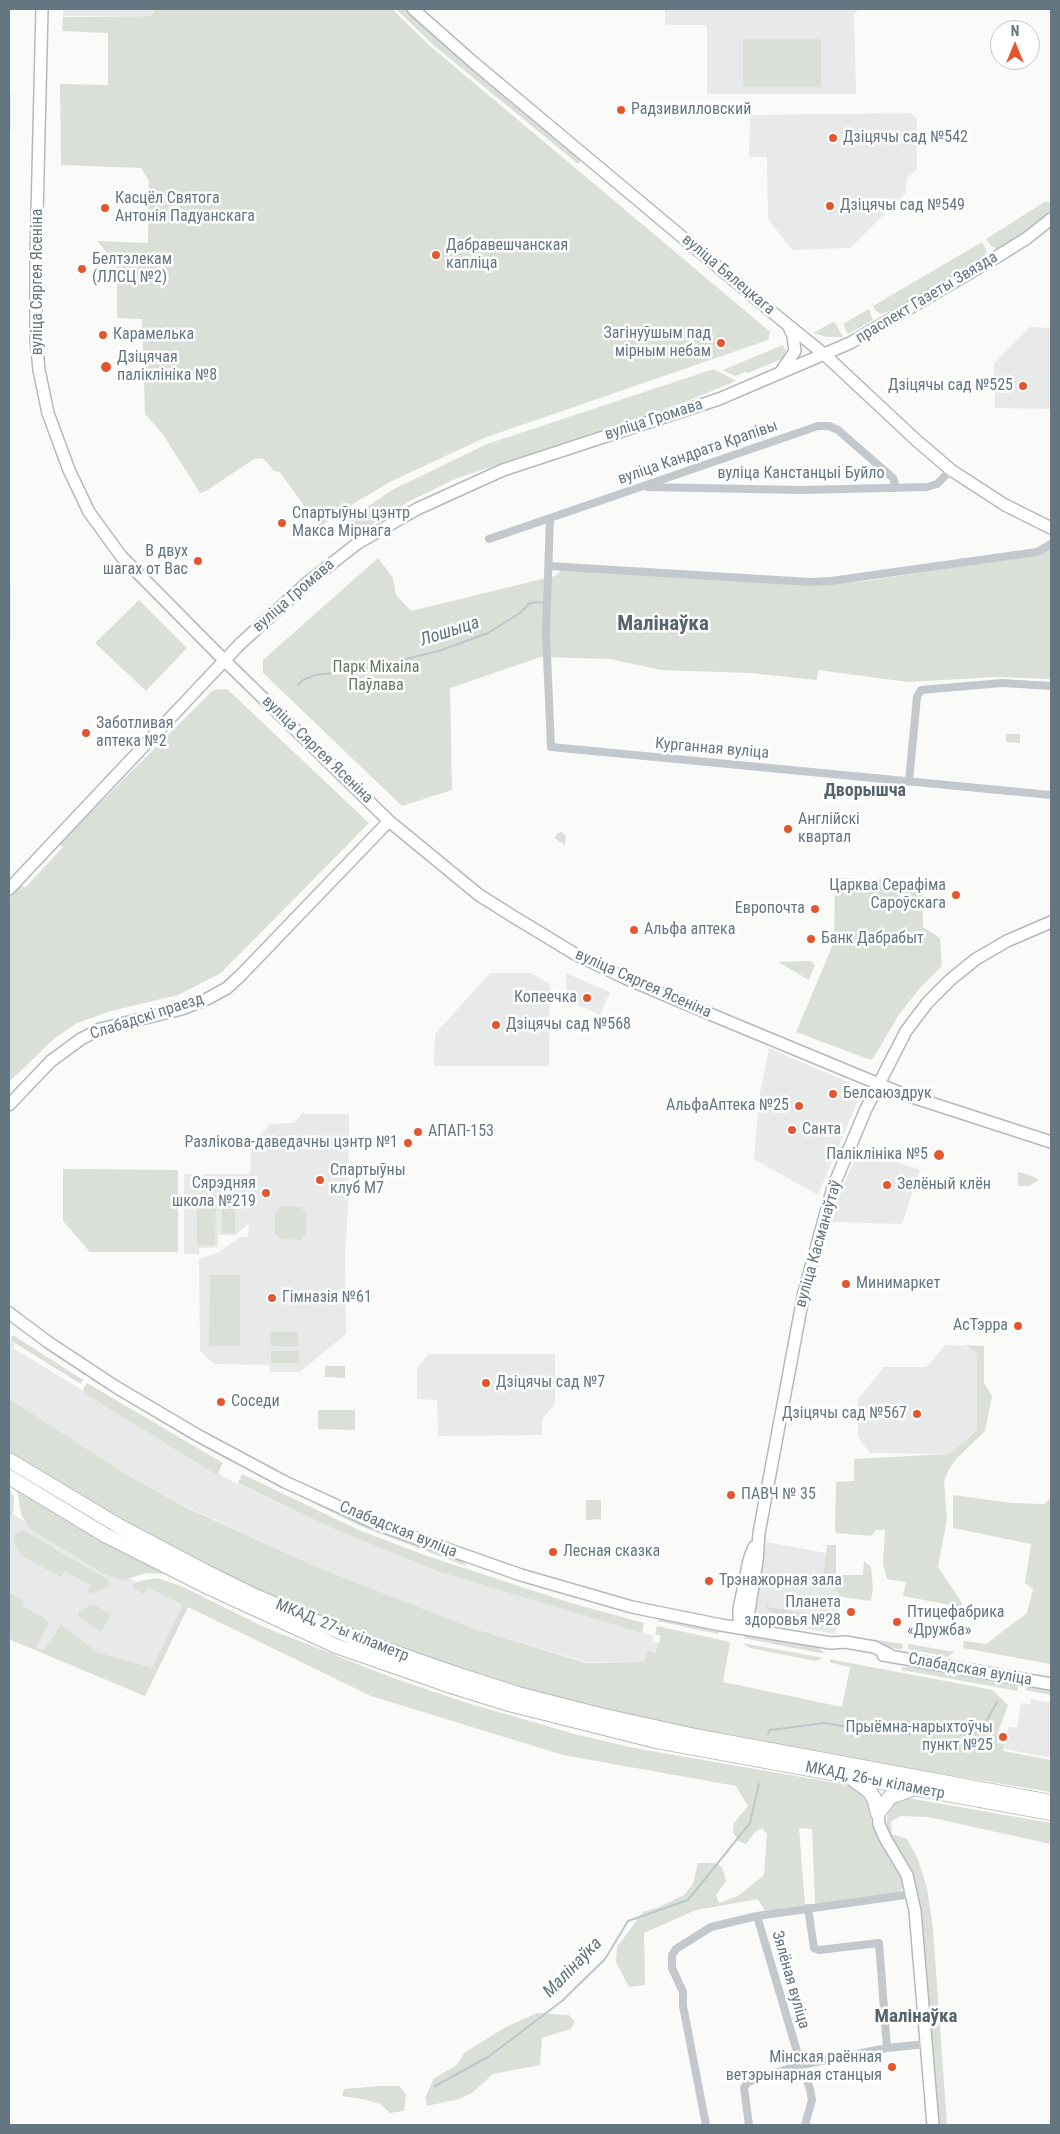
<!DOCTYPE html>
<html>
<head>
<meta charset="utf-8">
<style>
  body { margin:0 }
  #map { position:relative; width:1060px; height:2134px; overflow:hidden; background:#fafaf8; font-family:"Roboto Condensed",sans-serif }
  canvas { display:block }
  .frame { position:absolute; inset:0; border:10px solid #657683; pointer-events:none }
  .north { position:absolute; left:990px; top:20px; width:50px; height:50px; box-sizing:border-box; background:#fff; border:1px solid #c1c8cd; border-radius:50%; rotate:0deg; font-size:14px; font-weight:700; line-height:20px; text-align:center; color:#657683 }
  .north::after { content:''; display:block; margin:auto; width:18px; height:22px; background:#e4572e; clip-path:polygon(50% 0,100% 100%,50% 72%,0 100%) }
</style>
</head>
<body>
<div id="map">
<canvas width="1060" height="2134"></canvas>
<div class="frame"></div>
<div class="north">N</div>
</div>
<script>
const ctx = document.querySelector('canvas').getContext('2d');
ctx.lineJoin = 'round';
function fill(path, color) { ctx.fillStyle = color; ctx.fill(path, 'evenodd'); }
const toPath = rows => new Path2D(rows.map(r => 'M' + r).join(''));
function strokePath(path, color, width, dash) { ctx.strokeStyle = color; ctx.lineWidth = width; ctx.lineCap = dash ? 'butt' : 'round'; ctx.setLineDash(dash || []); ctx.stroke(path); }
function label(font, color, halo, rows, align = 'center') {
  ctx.font = font + ' "Roboto Condensed",sans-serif'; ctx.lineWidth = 5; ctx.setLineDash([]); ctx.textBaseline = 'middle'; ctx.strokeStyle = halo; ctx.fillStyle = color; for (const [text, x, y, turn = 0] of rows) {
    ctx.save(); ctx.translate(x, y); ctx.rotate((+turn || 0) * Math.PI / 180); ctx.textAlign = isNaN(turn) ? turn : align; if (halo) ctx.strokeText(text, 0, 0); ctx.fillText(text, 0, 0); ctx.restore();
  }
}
const built = toPath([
  [63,9,154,9,152,15,135,17,63,16],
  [665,9,859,9,854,15,856,94,707,94,707,25,665,25],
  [9,92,11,94,11,132,9,134],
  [911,113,917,119,917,169,907,178,906,193,850,248,792,250,768,219,767,157,749,157,750,115],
  [1030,327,1051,328,1051,409,995,408,994,363],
  [9,583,11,583,11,641,9,641],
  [490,973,531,973,550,984,549,1066,434,1066,435,1034],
  [566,973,610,992,600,1015,567,1000],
  [769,1048,850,1083,857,1090,857,1103,818,1195,754,1159,759,1098],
  [303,1112,306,1114,349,1114,348,1209,345,1253,346,1334,300,1372,270,1372,269,1365,214,1364,200,1351,199,1259,219,1252,240,1237,248,1237,249,1223,236,1235,218,1235,218,1247,199,1248,199,1254,184,1254,184,1174,200,1174,203,1176,206,1174,250,1174,251,1144,270,1124,294,1123],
  [859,1149,920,1170,902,1224,831,1222,835,1205],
  [9,1340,15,1344,13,1348,228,1479,327,1526,437,1571,654,1636,653,1641,659,1643,656,1651,649,1650,645,1662,586,1662,469,1627,317,1567,185,1506,126,1475,9,1399],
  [946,1345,965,1346,977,1354,977,1429,949,1454,870,1453,858,1437,858,1399,884,1367,926,1367],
  [429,1354,555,1354,555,1404,542,1419,542,1435,438,1436,437,1400,417,1399,417,1368],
  [9,1511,32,1526,127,1577,188,1607,145,1696,9,1639],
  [766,1542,826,1553,823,1575,842,1597,835,1634,764,1621,760,1619,755,1607],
  [1031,1699,1051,1703,1051,1758,1005,1749,1008,1727,1017,1728,1021,1703,1030,1704]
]);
const green = toPath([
  [155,9,392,9,430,46,768,330,770,332,768,340,484,438,392,481,356,502,319,527,280,472,274,471,265,460,261,458,254,459,206,491,200,493,162,433,145,414,142,319,117,318,117,264,97,241,148,243,149,181,141,168,61,165,60,84,108,85,108,33,62,31,63,17,135,17,152,15],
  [396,9,407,9,424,26,583,158,578,164,432,44],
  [743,39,821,39,821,87,743,87],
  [1046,201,1051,203,1051,216,998,249,991,246,986,239],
  [982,242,986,249,985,257,909,303,882,314,876,311,873,306],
  [869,309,873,320,848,334,843,324],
  [833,322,836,324,843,337,827,337,813,333],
  [783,345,786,351,781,359,748,373,745,372,735,376,723,370],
  [714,369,736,381,682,403,455,479,410,501,356,534,351,528,341,534,337,528,392,490,487,444],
  [1051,547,1051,679,995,677,908,682,818,670,817,680,750,673,661,670,610,659,541,657,450,688,452,790,402,806,263,673,263,660,378,558,393,578,396,595,411,611,555,576,563,569,833,584,865,581,1019,558],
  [139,600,187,648,146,691,95,643],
  [227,689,369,823,221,973,178,995,111,1011,77,1023,56,1037,9,1082,9,898,21,884,25,888,63,847,59,844,213,690],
  [1006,734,1020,734,1020,743,1006,742],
  [562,832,566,836,565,845,554,838,558,833],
  [835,878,922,881,923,927,940,938,942,966,920,988,900,1013,874,1057,871,1060,796,1032,834,942],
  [811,961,815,965,809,980,778,962],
  [63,1169,178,1170,178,1252,90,1252,63,1221],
  [1018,1172,1030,1175,1039,1180,1029,1186,1018,1186],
  [197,1195,216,1195,215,1245,197,1245],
  [280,1206,303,1207,303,1211,306,1212,306,1236,302,1236,302,1240,279,1239,279,1235,275,1235,275,1211,279,1211],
  [222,1209,235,1209,235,1233,222,1233],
  [210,1275,240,1275,240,1346,209,1346],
  [270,1332,298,1332,298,1347,271,1346],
  [13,1335,83,1380,81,1384,10,1340],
  [965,1345,984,1346,984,1383,992,1396,985,1431,956,1459,948,1471,944,1481,947,1519,938,1567,962,1603,961,1607,903,1596,906,1582,887,1579,883,1564,885,1530,876,1530,871,1536,837,1533,835,1530,836,1482,854,1481,854,1459,949,1454,977,1430,977,1354],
  [42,1347,63,1357,86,1373,86,1376],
  [271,1351,299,1351,300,1363,271,1363],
  [325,1366,345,1366,345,1378,325,1377],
  [93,1378,230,1458,232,1462,181,1434,90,1379],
  [87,1383,223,1463,217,1475,86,1394,83,1389],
  [9,1399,127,1475,185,1507,317,1567,469,1627,586,1663,644,1662,648,1650,655,1652,659,1643,661,1636,655,1634,657,1626,730,1642,723,1682,842,1707,850,1667,831,1663,829,1659,993,1690,1008,1705,998,1732,997,1743,1005,1744,1003,1751,1051,1760,1051,1792,741,1740,639,1718,503,1682,380,1641,255,1588,191,1556,130,1524,9,1451],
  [318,1410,355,1410,355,1430,318,1429],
  [242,1474,359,1530,427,1556,571,1603,644,1623,642,1633,437,1571,327,1526,238,1483],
  [11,1484,96,1536,167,1574,146,1573,124,1580,104,1574,30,1529,21,1514,18,1494],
  [9,1488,14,1498,13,1512,9,1519],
  [953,1495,1012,1503,1044,1504,1051,1498,1051,1664,963,1648,964,1641,986,1644,1027,1613,1033,1589,1025,1583,1031,1544,953,1528],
  [586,1500,601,1500,601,1519,586,1520],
  [313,1503,332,1508,465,1561,466,1566,360,1526],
  [20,1531,25,1531,108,1580,109,1586,92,1594,87,1591,90,1585,65,1571,61,1577,21,1555,13,1541,15,1534],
  [827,1545,836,1545,836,1575,863,1575,864,1561,871,1567,873,1588,871,1601,842,1597,823,1575],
  [157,1578,181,1586,266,1628,320,1649,393,1678,467,1703,578,1735,639,1749,854,1786,862,1790,871,1805,871,1821,874,1830,906,1885,899,1892,815,1904,812,1829,799,1828,805,1905,765,1911,758,1899,696,1910,644,1933,645,1985,629,1987,616,1962,617,1947,643,1912,659,1907,684,1895,693,1884,698,1863,715,1863,722,1867,726,1881,716,1895,719,1903,738,1896,764,1875,767,1834,762,1828,755,1832,746,1844,738,1841,733,1832,734,1823,748,1806,736,1786,563,1755,371,1696,188,1607,145,1696,9,1639,9,1592,24,1601,22,1606,43,1617,48,1622,46,1629,36,1647,43,1651,61,1625,96,1652,152,1668,183,1605,147,1587,143,1594,133,1588,134,1584,140,1581],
  [829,1599,826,1622,769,1612,766,1606,767,1601,769,1602,768,1607,825,1617],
  [93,1604,111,1614,101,1632,78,1616,79,1611],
  [662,1619,719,1630,718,1634,657,1621],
  [747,1635,819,1648,825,1654,743,1638],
  [851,1636,903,1644,902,1650,850,1639],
  [742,1643,824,1658,815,1661,750,1648],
  [909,1643,909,1644,955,1652,948,1657,908,1649],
  [902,1667,928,1668,1013,1683,1017,1686,1018,1691,902,1670],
  [1028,1685,1051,1688,1051,1695,1025,1690],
  [908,1798,1051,1823,1051,1844,928,1817,901,1816,891,1821,892,1834,907,1839,918,1859,927,1888,933,1929,947,2125,938,2125,918,1913,886,1827,888,1812,891,1805,899,1799],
  [537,2013,569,2015,575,2022,571,2029,542,2038,540,2065,493,2074,472,2093,459,2099,427,2106,425,2098,434,2078,456,2066,465,2052,506,2027],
  [381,2086,399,2086,406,2094,404,2111,390,2113,380,2104,367,2100,342,2096,344,2089]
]);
const stream = toPath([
  [358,662,376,666,439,651,488,633,520,613,530,603,543,602],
  [298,685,303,680,315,675,333,673],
  [982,1723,987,1720,997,1702],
  [768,1734,770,1730,825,1723,872,1731,908,1734,929,1729,967,1726],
  [435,2086,488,2057,562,2001,605,1959,628,1921,688,1900,750,1823,759,1784]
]);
const street = toPath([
  [648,487,802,490,927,487,937,484,951,470],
  [550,518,546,633,551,747,1051,795],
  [489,539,818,426,829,426,838,430,893,478,896,488],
  [549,566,810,582,831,581,1037,552,1051,544],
  [909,781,917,697,921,690,1002,683,1051,686],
  [808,1908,814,1948,819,1950,879,1943,887,2048],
  [757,1916,912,1894],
  [706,2125,683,2006,683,1992,672,1968,672,1955,676,1949,711,1927,757,1916,801,2065,810,2089,812,2100,805,2125],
  [749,2125,744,2088,747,2083,757,2078,801,2065,887,2048,926,2044]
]);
const secondary = toPath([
  [42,9,36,256,36,339,39,370,48,413,69,470,89,512,121,556,224,660,389,821,479,895,514,917,575,954,625,978,722,1019,903,1094,1051,1142],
  [413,9,473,62,767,308,825,355,916,440,951,470,1005,505,1051,528],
  [780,373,795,351,793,336,789,327],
  [9,889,240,644,308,582,358,543,417,509,503,470,719,399,850,343,995,258,1027,238,1051,219],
  [9,1105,51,1061,81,1039,100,1029,182,1009,207,999,227,988,241,975,389,821],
  [9,1313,48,1342,116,1387,199,1436,285,1482,379,1525,521,1575,632,1607,721,1625,831,1643,845,1642,874,1647,890,1655],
  [739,1626,739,1609,749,1560,754,1547],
  [739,1627,749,1611,757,1561,759,1533,804,1292,833,1187,866,1109,906,1031,928,1002,950,980,976,959,1007,941,1051,922],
  [883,1655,1051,1684],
  [878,1813,879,1824,885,1838,907,1875,915,1911,933,2125]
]);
const highway = toPath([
  [9,1460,119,1526,208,1573,257,1597,367,1643,462,1676,518,1694,600,1715,700,1737,1051,1802],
  [9,1477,105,1535,210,1588,336,1646,445,1684,509,1704,656,1741,1051,1813],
  [853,1779,869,1791,874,1798,878,1813],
  [878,1813,890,1797,910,1790]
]);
const markers = [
  [621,110,5,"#e4572e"],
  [833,138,5,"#e4572e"],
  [830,206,5,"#e4572e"],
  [105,208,5,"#e4572e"],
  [436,255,5,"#e4572e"],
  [82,269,5,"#e4572e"],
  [103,335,5,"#e4572e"],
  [721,343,5,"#e4572e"],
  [106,367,6,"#e4572e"],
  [1023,386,5,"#e4572e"],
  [282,523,5,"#e4572e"],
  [198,561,5,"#e4572e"],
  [86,733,5,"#e4572e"],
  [788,829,5,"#e4572e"],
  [956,895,5,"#e4572e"],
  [815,909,5,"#e4572e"],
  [634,930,5,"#e4572e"],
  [811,939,5,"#e4572e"],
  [587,998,5,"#e4572e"],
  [496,1025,5,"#e4572e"],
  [833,1094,5,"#e4572e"],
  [799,1106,5,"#e4572e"],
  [792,1130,5,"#e4572e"],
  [418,1132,5,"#e4572e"],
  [408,1143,5,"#e4572e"],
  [939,1155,6,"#e4572e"],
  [320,1180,5,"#e4572e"],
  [887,1185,5,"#e4572e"],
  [266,1193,5,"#e4572e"],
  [846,1284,5,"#e4572e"],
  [272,1298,5,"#e4572e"],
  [1018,1326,5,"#e4572e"],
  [486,1383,5,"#e4572e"],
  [221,1402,5,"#e4572e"],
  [917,1414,5,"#e4572e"],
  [731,1495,5,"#e4572e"],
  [553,1552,5,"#e4572e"],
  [709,1581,5,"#e4572e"],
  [851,1612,5,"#e4572e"],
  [897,1622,5,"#e4572e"],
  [1003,1737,5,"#e4572e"],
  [892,2067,5,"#e4572e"]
];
const poiNames = [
  ["Радзивилловский",631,110],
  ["Дзіцячы сад №542",843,138],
  ["Касцёл Святога",115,199],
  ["Антонія Падуанскага",115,217],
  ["Дзіцячы сад №549",840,206],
  ["Дабравешчанская",446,246],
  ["капліца",446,264],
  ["Белтэлекам",92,260],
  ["(ЛЛСЦ №2)",92,278],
  ["Загінуўшым пад",711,334,"right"],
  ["мірным небам",711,352,"right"],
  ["Карамелька",113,335],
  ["Дзіцячая",117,358],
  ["паліклініка №8",117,376],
  ["Дзіцячы сад №525",1013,386,"right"],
  ["Спартыўны цэнтр",292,514],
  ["Макса Мірнага",292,532],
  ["В двух",188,552,"right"],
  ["шагах от Вас",188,570,"right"],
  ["Заботливая",96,724],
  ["аптека №2",96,742],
  ["Англійскі",798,820],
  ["квартал",798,838],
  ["Царква Серафіма",946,886,"right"],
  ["Сароўскага",946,904,"right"],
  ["Европочта",805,909,"right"],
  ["Альфа аптека",644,930],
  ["Банк Дабрабыт",821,939],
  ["Копеечка",577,998,"right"],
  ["Дзіцячы сад №568",506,1025],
  ["Белсаюздрук",843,1094],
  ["АльфаАптека №25",789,1106,"right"],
  ["Санта",802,1130],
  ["АПАП-153",428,1132],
  ["Разлікова-даведачны цэнтр №1",398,1143,"right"],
  ["Паліклініка №5",928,1155,"right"],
  ["Спартыўны",330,1171],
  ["клуб М7",330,1189],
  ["Сярэдняя",256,1184,"right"],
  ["школа №219",256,1202,"right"],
  ["Зелёный клён",897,1185],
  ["Минимаркет",856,1284],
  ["Гімназія №61",282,1298],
  ["АсТэрра",1008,1326,"right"],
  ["Дзіцячы сад №7",496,1383],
  ["Соседи",231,1402],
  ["Дзіцячы сад №567",907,1414,"right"],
  ["ПАВЧ № 35",741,1495],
  ["Лесная сказка",563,1552],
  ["Трэнажорная зала",719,1581],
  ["Планета",841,1603,"right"],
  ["здоровья №28",841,1621,"right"],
  ["Птицефабрика",907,1613],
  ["«Дружба»",907,1631],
  ["Прыёмна-нарыхтоўчы",993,1728,"right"],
  ["пункт №25",993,1746,"right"],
  ["Мінская раённая",882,2058,"right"],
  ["ветэрынарная станцыя",882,2076,"right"]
];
const streetNames = [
  ["вуліца Бялецкага",728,275,40],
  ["вуліца Сяргея Ясеніна",38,282,-90],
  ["праспект Газеты Звязда",927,298,-31],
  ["вуліца Громава",654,420,-18],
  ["вуліца Кандрата Крапівы",698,453,-19],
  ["вуліца Канстанцыі Буйло",801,474],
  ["вуліца Громава",294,596,-41],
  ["Курганная вуліца",712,749,5],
  ["вуліца Сяргея Ясеніна",317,750,44],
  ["вуліца Сяргея Ясеніна",643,984,24],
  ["Слабадскі праезд",147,1017,-18],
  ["вуліца Касманаўтаў",819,1244,-74],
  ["Слабадская вуліца",398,1530,22],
  ["МКАД, 27-ы кіламетр",342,1631,22],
  ["Слабадская вуліца",970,1670,10],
  ["МКАД, 26-ы кіламетр",875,1781,11],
  ["Зялёная вуліца",790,1980,74]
];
const parkNames = [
  ["Парк Міхаіла",376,668],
  ["Паўлава",376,686]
];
const waterNames = [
  ["Лошыца",450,632,-18],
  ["Малінаўка",573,1968,-46]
];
const neighbourhoodNames = [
  ["Дворышча",865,791]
];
const quarterNames = [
  ["Малінаўка",916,2017]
];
const districtNames = [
  ["Малінаўка",663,625]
];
fill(built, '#e8e9e9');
fill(green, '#dadfd7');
strokePath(stream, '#bbc7cb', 2);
strokePath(secondary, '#b3babf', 14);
strokePath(highway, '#b4b9bd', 16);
strokePath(street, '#c3c8cc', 8);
strokePath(secondary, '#fff', 11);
strokePath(highway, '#fff', 14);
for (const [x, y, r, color] of markers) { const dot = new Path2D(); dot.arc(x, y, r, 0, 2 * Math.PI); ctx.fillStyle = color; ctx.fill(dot); strokePath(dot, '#fff', 2); }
label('16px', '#657683', '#fff', poiNames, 'left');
label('16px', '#657683', '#fff', streetNames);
label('16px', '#687a64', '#fff', parkNames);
label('italic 18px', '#60757c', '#fff', waterNames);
label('bold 18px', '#57646e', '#fff', neighbourhoodNames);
label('bold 19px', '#57646e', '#fff', quarterNames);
label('bold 21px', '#57646e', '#fff', districtNames);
</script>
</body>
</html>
